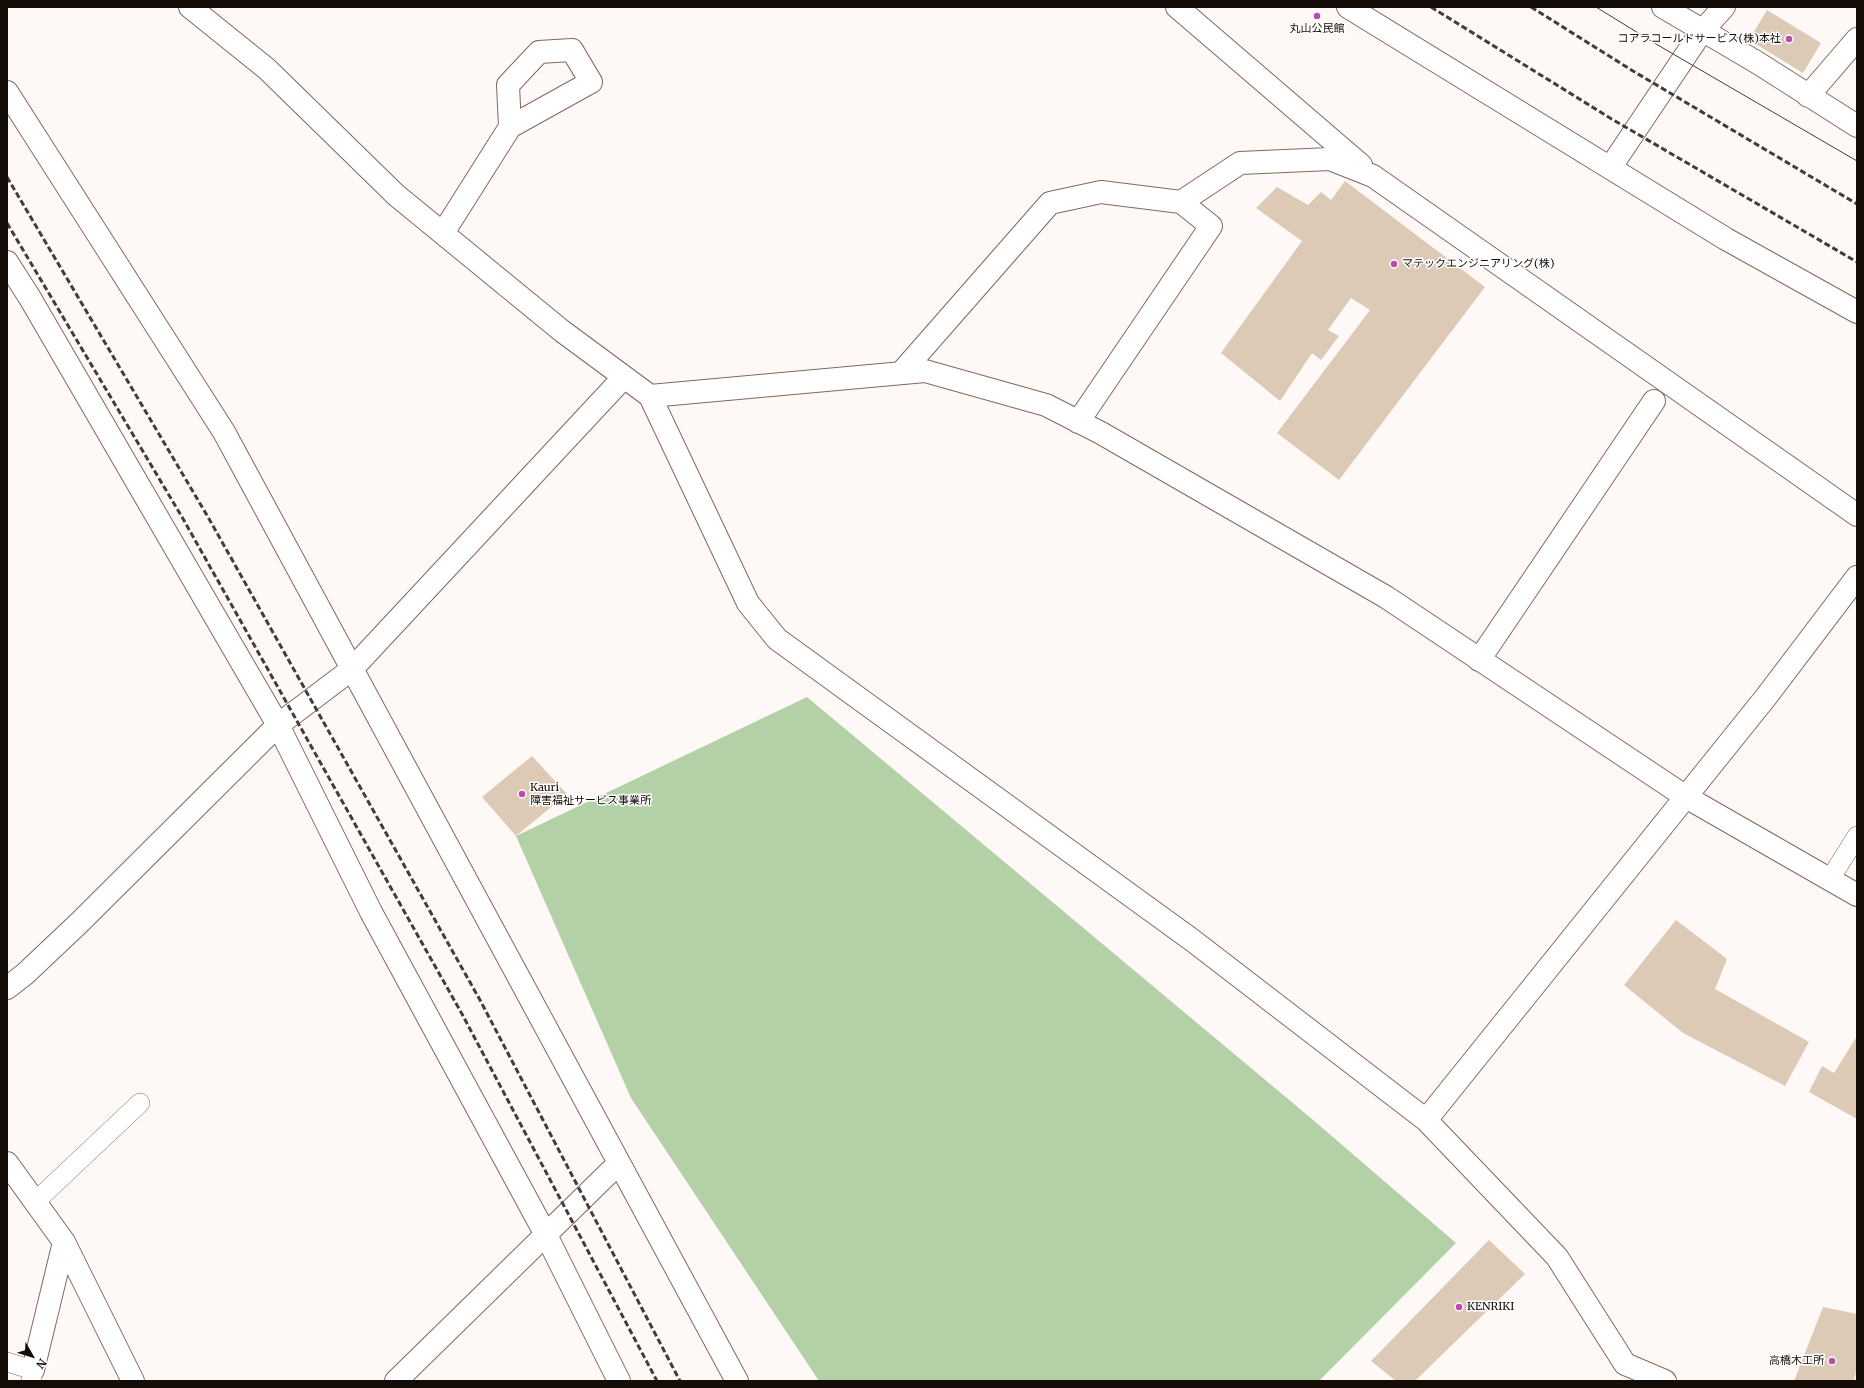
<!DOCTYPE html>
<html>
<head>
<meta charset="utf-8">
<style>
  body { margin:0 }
  #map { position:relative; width:1864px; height:1388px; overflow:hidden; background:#fef9f6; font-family:Merriweather,serif }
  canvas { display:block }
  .frame { position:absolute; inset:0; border:8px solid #140c07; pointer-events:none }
  .north { position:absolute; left:12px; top:1336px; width:40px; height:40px; -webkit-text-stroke:3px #fff; paint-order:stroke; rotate:129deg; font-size:11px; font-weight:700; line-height:16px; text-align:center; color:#140c07 }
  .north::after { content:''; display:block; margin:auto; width:14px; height:18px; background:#140c07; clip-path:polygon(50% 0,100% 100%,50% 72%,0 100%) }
</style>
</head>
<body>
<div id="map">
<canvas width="1864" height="1388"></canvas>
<div class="frame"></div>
<div class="north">N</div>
</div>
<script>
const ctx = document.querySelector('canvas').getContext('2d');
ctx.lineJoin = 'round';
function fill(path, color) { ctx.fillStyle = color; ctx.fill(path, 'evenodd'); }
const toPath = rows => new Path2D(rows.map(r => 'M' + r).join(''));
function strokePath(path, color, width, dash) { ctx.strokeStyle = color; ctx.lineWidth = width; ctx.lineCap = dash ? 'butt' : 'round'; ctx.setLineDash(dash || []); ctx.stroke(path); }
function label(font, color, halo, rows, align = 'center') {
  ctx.font = font + ' Merriweather,"Noto Sans JP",serif'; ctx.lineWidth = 3; ctx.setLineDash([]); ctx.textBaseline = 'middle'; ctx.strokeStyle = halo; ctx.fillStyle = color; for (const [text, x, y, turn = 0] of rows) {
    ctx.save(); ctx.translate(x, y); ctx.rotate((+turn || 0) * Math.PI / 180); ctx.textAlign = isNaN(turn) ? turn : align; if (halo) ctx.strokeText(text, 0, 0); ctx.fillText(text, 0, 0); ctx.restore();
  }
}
const forest = toPath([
  [807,697,1312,1119,1456,1243,1319,1381,819,1381,631,1098,516,836]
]);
const building = toPath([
  [1767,10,1821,43,1803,73,1749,40],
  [1345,181,1485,287,1339,480,1277,433,1370,310,1351,298,1328,330,1339,336,1321,360,1312,353,1280,401,1221,353,1302,241,1256,208,1277,187,1308,205,1321,192,1331,200],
  [532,756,567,794,516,836,482,797],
  [1676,920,1727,959,1715,989,1809,1042,1785,1086,1683,1033,1624,985],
  [1857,1036,1857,1119,1809,1092,1822,1066,1834,1073],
  [1489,1240,1525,1274,1415,1381,1396,1381,1371,1361],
  [1823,1307,1857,1314,1857,1367,1854,1381,1794,1381]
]);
const lane = toPath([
  [1830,879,1857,836],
  [35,1202,140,1103],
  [7,1362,33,1370,31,1381]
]);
const street = toPath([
  [190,7,267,69,396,195,562,331,650,396,748,603,777,639,1192,940,1426,1120,1557,1257,1625,1364,1665,1381],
  [1177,7,1361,165],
  [1348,7,1726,239,1857,312],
  [1663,7,1758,63,1857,126],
  [7,92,224,432,737,1381],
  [1808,96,1857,39],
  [1610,168,1702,31,1724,7],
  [1181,202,1240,163,1330,159,1373,176,1857,515],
  [443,233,510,127,508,85,539,52,572,50,591,82,510,127],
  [7,262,30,298,278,725,371,912,546,1235,619,1381],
  [901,373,1050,203,1101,192,1181,202,1211,226,1078,422],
  [650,396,925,371,1046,405,1101,433,1386,597,1686,797,1857,895],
  [1479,660,1654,401],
  [7,988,25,974,79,923,278,725,352,669,624,377],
  [1426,1120,1766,697,1857,577],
  [7,1163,64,1242,133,1381],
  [33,1370,64,1242],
  [396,1381,619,1163]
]);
const tram = toPath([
  [1596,7,1656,44,1857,161]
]);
const rail = toPath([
  [1431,7,1610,118,1857,262],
  [1531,7,1633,71,1857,204],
  [7,177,208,517,480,1000,680,1381],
  [7,223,182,517,462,1014,657,1381]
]);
const markers = [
  [1317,16,4,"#bb4ca9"],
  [1789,39,4,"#bb4ca9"],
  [1394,264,4,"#bb4ca9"],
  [522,794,4,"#bb4ca9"],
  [1459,1307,4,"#bb4ca9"],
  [1832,1361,4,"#bb4ca9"]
];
const poiNames = [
  ["丸山公民館",1317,29,"center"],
  ["コアラコールドサービス(株)本社",1781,39,"right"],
  ["マテックエンジニアリング(株)",1402,264],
  ["Kauri",530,788],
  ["障害福祉サービス事業所",530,801],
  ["KENRIKI",1467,1307],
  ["高橋木工所",1824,1361,"right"]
];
fill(forest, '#b3d0a6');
fill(building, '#dccab6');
strokePath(lane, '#806a5d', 20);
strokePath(street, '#806a5d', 24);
strokePath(lane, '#fff', 19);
strokePath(street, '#fff', 22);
strokePath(tram, '#443c38', 1);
strokePath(rail, '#443c38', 3, [6, 3]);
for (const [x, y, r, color] of markers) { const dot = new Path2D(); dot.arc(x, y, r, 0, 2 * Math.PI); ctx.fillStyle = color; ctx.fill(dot); strokePath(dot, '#fff', 1.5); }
label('11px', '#140c07', '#fff', poiNames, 'left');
</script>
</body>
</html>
